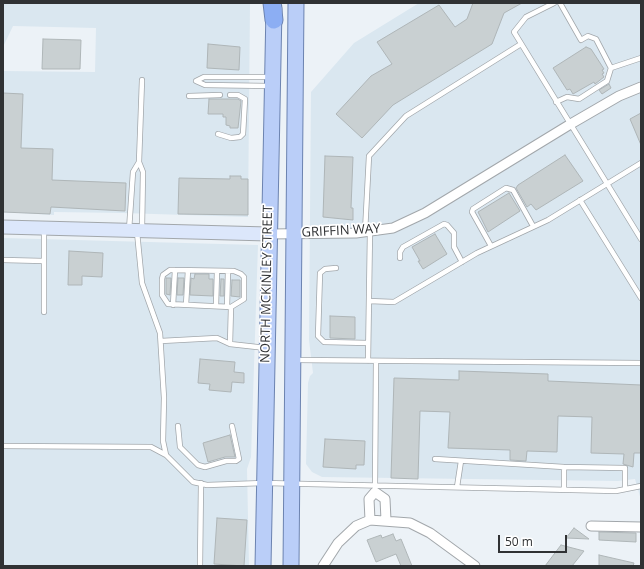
<!DOCTYPE html>
<html>
<head>
<meta charset="utf-8">
<style>
  body { margin:0 }
  #map { position:relative; width:644px; height:569px; overflow:hidden; background:#ecf2f7; font-family:"Open Sans",sans-serif }
  canvas { display:block }
  .frame { position:absolute; inset:0; border:4px solid #303234; pointer-events:none }
  .scale { position:absolute; left:498px; top:535px; width:69px; height:18px; box-sizing:border-box; border:2px solid #303234; border-top:0; padding-left:5px; font-size:12px; line-height:14px; white-space:nowrap; color:#303234; -webkit-text-stroke:3px #fff; paint-order:stroke }
</style>
</head>
<body>
<div id="map">
<canvas width="644" height="569"></canvas>
<div class="frame"></div>
<div class="scale">50 m</div>
</div>
<script>
const ctx = document.querySelector('canvas').getContext('2d');
ctx.lineJoin = 'round';
function fill(path, color) { ctx.fillStyle = color; ctx.fill(path, 'evenodd'); }
const toPath = rows => new Path2D(rows.map(r => 'M' + r).join(''));
function strokePath(path, color, width, dash) { ctx.strokeStyle = color; ctx.lineWidth = width; ctx.lineCap = dash ? 'butt' : 'round'; ctx.setLineDash(dash || []); ctx.stroke(path); }
function label(font, color, halo, rows, align = 'center') {
  ctx.font = font + ' "Open Sans",sans-serif'; ctx.lineWidth = 3.5; ctx.setLineDash([]); ctx.textBaseline = 'middle'; ctx.strokeStyle = halo; ctx.fillStyle = color; for (const [text, x, y, turn = 0] of rows) {
    ctx.save(); ctx.translate(x, y); ctx.rotate((+turn || 0) * Math.PI / 180); ctx.textAlign = isNaN(turn) ? turn : align; if (halo) ctx.strokeText(text, 0, 0); ctx.fillText(text, 0, 0); ctx.restore();
  }
}
const built = toPath([
  [3,3,250,3,248,217,123,213,54,212,54,215,3,212,3,71,95,72,96,28,13,26,3,47],
  [419,3,641,3,641,500,635,479,618,481,322,477,312,472,306,464,308,383,310,376,313,373,309,340,311,92,354,43],
  [3,238,258,245,251,457,247,469,249,566,3,566]
]);
const building = toPath([
  [473,3,522,3,504,13,492,44,393,105,362,138,336,114,371,76,392,64,377,42,439,5,455,27,467,19,473,3],
  [43,39,81,40,80,69,42,69,43,39],
  [208,44,240,47,239,70,207,68,208,44],
  [586,47,591,49,604,69,602,70,604,73,602,74,604,77,595,84,594,82,573,94,570,89,567,90,553,68,586,47],
  [609,84,611,88,602,94,599,90,609,84],
  [3,93,23,94,21,148,53,149,52,180,126,183,125,211,51,207,50,214,3,212,3,93],
  [209,99,238,99,241,101,238,128,230,128,230,126,226,125,226,117,223,117,223,114,208,114,209,99],
  [641,113,641,145,630,119,641,113],
  [565,155,583,181,536,210,531,204,527,207,516,188,518,185,565,155],
  [325,156,353,157,351,208,353,208,353,220,323,217,325,156],
  [230,176,241,176,241,179,248,179,248,215,178,214,179,178,230,179,230,176],
  [509,193,520,211,488,232,478,212,509,193],
  [435,234,447,254,423,269,418,261,420,261,412,247,435,234],
  [69,251,103,253,102,277,82,276,82,285,68,285,69,251],
  [195,274,209,274,209,279,213,279,213,296,190,295,191,278,194,279,195,274],
  [166,278,171,278,170,295,166,294,166,278],
  [178,278,184,278,183,295,177,295,178,278],
  [221,279,224,279,224,296,220,296,221,279],
  [232,280,240,280,240,297,231,296,232,280],
  [330,316,355,317,355,339,330,338,330,316],
  [200,359,235,362,234,372,244,373,244,383,232,382,231,392,209,390,210,384,198,383,200,359],
  [459,371,548,374,548,381,641,385,641,453,634,453,633,467,623,464,624,454,591,453,592,417,558,416,557,452,527,451,526,461,510,460,510,450,448,448,450,412,420,411,418,479,391,478,394,378,459,380,459,371],
  [230,435,235,457,225,457,208,462,203,443,230,435],
  [325,439,365,441,364,465,356,465,356,469,323,467,325,439],
  [217,518,247,520,244,566,214,564,217,518],
  [574,528,589,539,566,538,574,528],
  [599,532,636,533,636,542,599,540,599,532],
  [393,534,396,541,401,539,412,566,401,566,396,554,376,562,367,540,381,535,382,538,393,534],
  [561,545,584,551,572,566,545,566,561,545],
  [599,555,634,563,633,566,599,566,599,555]
]);
const lane = toPath([
  [554,3,526,17,514,32,641,239],
  [611,68,641,58],
  [270,86,205,85,196,81,204,77,270,77],
  [189,96,220,95],
  [556,102,567,97,579,99,607,81,611,68,596,39,588,36,581,40,560,3],
  [218,134,231,138,240,137,243,134,245,99,238,95,230,95],
  [139,162,142,80],
  [580,200,641,298],
  [44,230,44,312],
  [129,230,133,172,139,162,143,172,142,229],
  [137,232,142,283,160,333,164,398,163,441,166,455],
  [365,232,369,156,406,116,521,44],
  [491,246,472,212,473,209,506,188,513,190,533,226],
  [400,258,400,252,403,247,444,224,447,225,454,233,454,247,462,262],
  [3,260,44,261],
  [336,268,325,269,320,273,318,336,324,342,368,343],
  [369,301,394,302,477,253,548,220,641,163],
  [173,305,175,270],
  [186,305,188,270],
  [216,306,217,271],
  [227,307,228,271],
  [161,341,217,338,230,344,266,348],
  [230,344,231,307,244,299,244,277,241,274,234,271,175,270,170,270,163,275,162,279,162,295,168,304,231,307],
  [295,360,641,363],
  [368,361,370,231],
  [178,426,180,447,198,465,205,467,226,461,236,461,239,459,232,426],
  [3,446,151,447,166,455,193,482,207,485,264,483,616,491,641,486],
  [435,459,564,467,625,468,625,489],
  [564,467,564,490],
  [375,487,376,361],
  [457,487,461,461],
  [200,566,201,483]
]);
const street = toPath([
  [268,234,356,233,393,228,425,213,569,125,619,96,641,87],
  [370,520,369,499,375,492,385,499,386,520],
  [591,526,641,527],
  [323,566,338,543,356,526,370,520,410,523,430,533,475,566]
]);
const secondary = toPath([
  [3,227,268,234]
]);
const primary = toPath([
  [263,566,274,8],
  [291,566,296,3]
]);
const highway = toPath([
  [272,3,274,20]
]);
const streetNames = [
  ["GRIFFIN WAY",341,231,-3],
  ["NORTH MCKINLEY STREET",267,284,-89]
];
fill(built, '#dae7f0');
fill(building, '#c9d0d2');
strokePath(building, '#afb6b8', 1);
strokePath(lane, '#a2a7ab', 6);
strokePath(street, '#a2a7ab', 11);
strokePath(secondary, '#a2a7ab', 15);
strokePath(primary, '#6c83b0', 17);
strokePath(highway, '#6c83b0', 19);
strokePath(lane, '#fff', 4.5);
strokePath(street, '#fff', 9);
strokePath(secondary, '#dce7fb', 13);
strokePath(primary, '#bacef8', 15);
strokePath(highway, '#8caef3', 17);
label('13px', '#303234', '#fff', streetNames);
</script>
</body>
</html>
